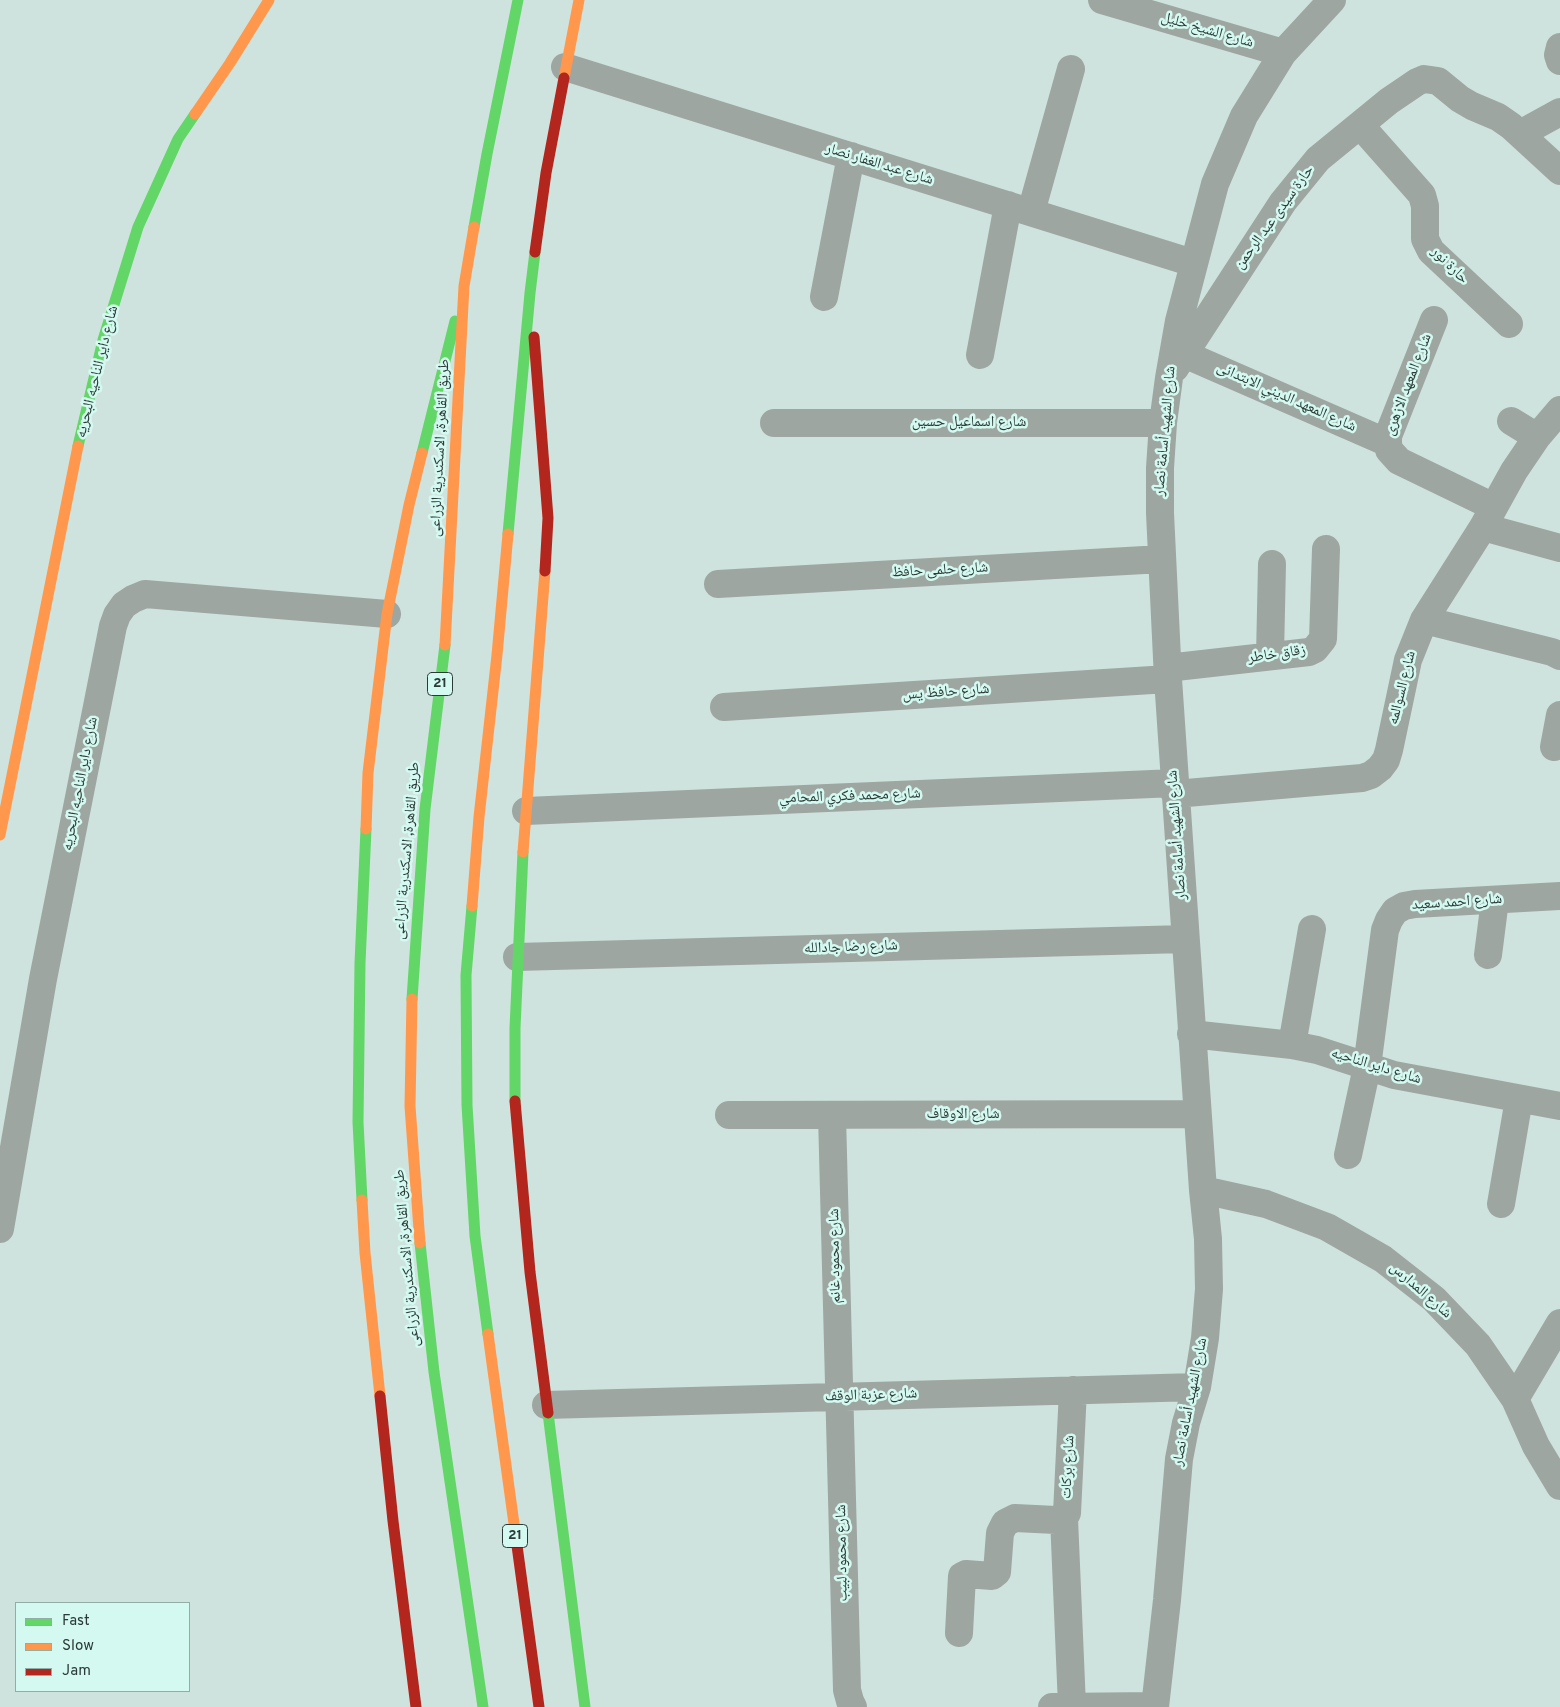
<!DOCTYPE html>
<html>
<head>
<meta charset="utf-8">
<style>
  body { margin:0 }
  #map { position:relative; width:1560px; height:1707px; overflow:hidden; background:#cfe3de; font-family:Overpass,sans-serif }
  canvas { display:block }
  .legend { position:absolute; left:15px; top:1602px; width:175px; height:90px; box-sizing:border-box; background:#d4f9f0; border:1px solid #90ada6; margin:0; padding:6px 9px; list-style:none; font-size:15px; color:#2b3a36 }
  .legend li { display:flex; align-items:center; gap:10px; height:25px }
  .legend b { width:25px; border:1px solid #90ada6 }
</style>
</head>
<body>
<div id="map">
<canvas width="1560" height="1707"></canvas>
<ul class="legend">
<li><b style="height:6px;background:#63d668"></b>Fast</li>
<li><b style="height:6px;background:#ff974d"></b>Slow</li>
<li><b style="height:6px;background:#b3261e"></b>Jam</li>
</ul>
</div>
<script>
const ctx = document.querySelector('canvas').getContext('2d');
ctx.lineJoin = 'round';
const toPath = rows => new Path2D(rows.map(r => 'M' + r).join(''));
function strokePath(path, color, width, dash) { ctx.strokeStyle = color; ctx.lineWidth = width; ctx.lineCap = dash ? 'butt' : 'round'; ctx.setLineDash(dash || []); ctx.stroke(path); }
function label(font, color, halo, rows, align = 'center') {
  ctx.font = font + ' Overpass,"Noto Naskh Arabic",sans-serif'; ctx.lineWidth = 5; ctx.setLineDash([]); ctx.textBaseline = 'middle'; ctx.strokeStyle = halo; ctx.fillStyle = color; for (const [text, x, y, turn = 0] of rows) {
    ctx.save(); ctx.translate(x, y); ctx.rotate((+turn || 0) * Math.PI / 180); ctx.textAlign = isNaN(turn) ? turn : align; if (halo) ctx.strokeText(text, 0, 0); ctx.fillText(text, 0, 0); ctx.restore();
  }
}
const street = toPath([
  [1102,0,1283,53],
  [1560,47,1558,55,1560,61],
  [565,67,1193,263],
  [1360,125,1422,195,1425,206,1425,239,1431,251,1509,324],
  [1520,134,1560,112],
  [1031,212,1071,69],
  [824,297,851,156],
  [1434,320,1388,436,1388,443,1389,450,1399,461,1494,507],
  [1184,354,1388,443],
  [980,355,1008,205],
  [1175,368,1283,202,1318,159,1389,101,1417,82,1424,79,1438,81,1460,99,1472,106,1498,117,1511,126,1560,171],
  [1511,421,1537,437],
  [774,423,1163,423],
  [1483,527,1560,548],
  [718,584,1162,559],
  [1424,620,1552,652,1560,656],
  [1270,656,1272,564],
  [1167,668,1309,652,1315,649,1323,639,1326,549],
  [724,707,1168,679],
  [1554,747,1560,715],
  [1175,794,1362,778,1371,775,1380,768,1386,760,1389,750,1408,660,1424,620,1483,527,1514,471,1537,437,1560,410],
  [526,811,1175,783],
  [1488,955,1495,900],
  [517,957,1185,939],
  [1191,1034,1292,1045,1317,1050,1394,1075,1560,1106],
  [1292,1045,1312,929],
  [729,1115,1197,1114],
  [832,1115,847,1690,850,1701,853,1707],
  [1348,1155,1367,1067,1385,930,1389,920,1395,911,1404,906,1415,904,1560,896],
  [1203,1190,1266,1204,1327,1227,1383,1259,1434,1299,1478,1345,1515,1399,1536,1446,1560,1486],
  [1501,1204,1519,1099],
  [0,1229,43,979,113,626,117,615,124,605,133,599,145,594,387,614],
  [1515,1399,1560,1323],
  [546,1405,1197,1387],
  [1064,1518,1072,1706],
  [959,1633,962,1576,966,1574,992,1576,997,1572,1000,1533,1005,1523,1015,1518,1056,1520,1064,1518,1067,1513,1073,1390],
  [1052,1707,1155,1706],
  [1155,1707,1167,1600,1179,1459,1186,1423,1197,1387,1205,1338,1209,1289,1208,1239,1203,1190,1168,679,1160,513,1160,468,1163,423,1169,378,1179,321,1215,184,1244,116,1283,53,1332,0]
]);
const fast = toPath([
  [474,227,487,154,518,0],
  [78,446,103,340,138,227,178,139,195,114],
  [422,453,455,321],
  [508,534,530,293,535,252],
  [472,906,466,975,467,1105,475,1236,488,1334],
  [412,999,425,809,445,645],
  [515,1101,515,1028,523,852],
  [362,1200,358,1122,360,963,366,829],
  [420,1243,434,1372,483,1707],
  [548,1413,585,1707]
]);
const slow = toPath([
  [564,78,579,0],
  [195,114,230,63,269,0],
  [445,645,464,286,474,227],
  [366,829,368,773,387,614,409,505,422,453],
  [0,835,78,446],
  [523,852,545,571],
  [472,906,479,817,497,655,508,534],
  [412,999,410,1106,420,1243],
  [362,1200,365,1253,380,1396],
  [488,1334,515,1531]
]);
const jam = toPath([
  [535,252,546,173,564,78],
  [534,337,548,518,545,571],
  [515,1101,530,1272,548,1413],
  [380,1396,393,1521,416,1707],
  [515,1531,539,1707]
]);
const shields = [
  [440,684,25],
  [515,1536,25]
];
const shieldNames = [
  ["21",440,684],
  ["21",515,1536]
];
const streetNames = [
  ["شارع الشيخ خليل",1207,31,16],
  ["شارع عبد الغفار نصار",879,165,17],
  ["حارة سيدى عبد الرحمن",1275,218,-54],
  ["حارة نور",1449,266,45],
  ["شارع داير الناحيه البحريه",98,372,-76],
  ["شارع المعهد الازهرى",1409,385,-69],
  ["شارع المعهد الديني الابتدائى",1286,398,24],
  ["شارع اسماعيل حسين",969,423],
  ["شارع الشهيد أسامة نصار",1166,431,-85],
  ["طريق القاهرة, الاسكندرية الزراعى",441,448,-87],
  ["شارع حلمى حافظ",940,571,-3],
  ["زقاق خاطر",1277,655,-8],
  ["شارع السوالمه",1403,688,-76],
  ["شارع حافظ يس",946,693,-4],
  ["شارع داير الناحيه البحريه",81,784,-79],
  ["شارع محمد فكري المحامي",850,797,-2],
  ["شارع الشهيد أسامة نصار",1178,835,-94],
  ["طريق القاهرة, الاسكندرية الزراعى",408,851,-85],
  ["شارع احمد سعيد",1457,903,-4],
  ["شارع رضا جادالله",851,948,-2],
  ["شارع داير الناحيه",1376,1067,17],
  ["شارع الاوقاف",963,1115],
  ["شارع محمود غانم",836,1256,-91],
  ["طريق القاهرة, الاسكندرية الزراعى",408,1258,-95],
  ["شارع المدارس",1420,1291,41],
  ["شارع عزبة الوقف",871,1396,-2],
  ["شارع الشهيد أسامة نصار",1191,1402,-79],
  ["شارع بركات",1069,1467,-87],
  ["شارع محمود لبيب",843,1553,-91]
];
strokePath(street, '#9ea6a2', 28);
strokePath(fast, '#63d668', 11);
strokePath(slow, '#ff974d', 11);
strokePath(jam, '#b3261e', 11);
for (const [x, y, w] of shields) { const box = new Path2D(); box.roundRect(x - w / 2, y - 11.5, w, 23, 4); ctx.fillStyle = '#d4f9f0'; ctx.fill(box); strokePath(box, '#2b3a36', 1); }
label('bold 14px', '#2b3a36', null, shieldNames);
label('15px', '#2b3a36', '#d4f9f0', streetNames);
</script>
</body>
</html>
